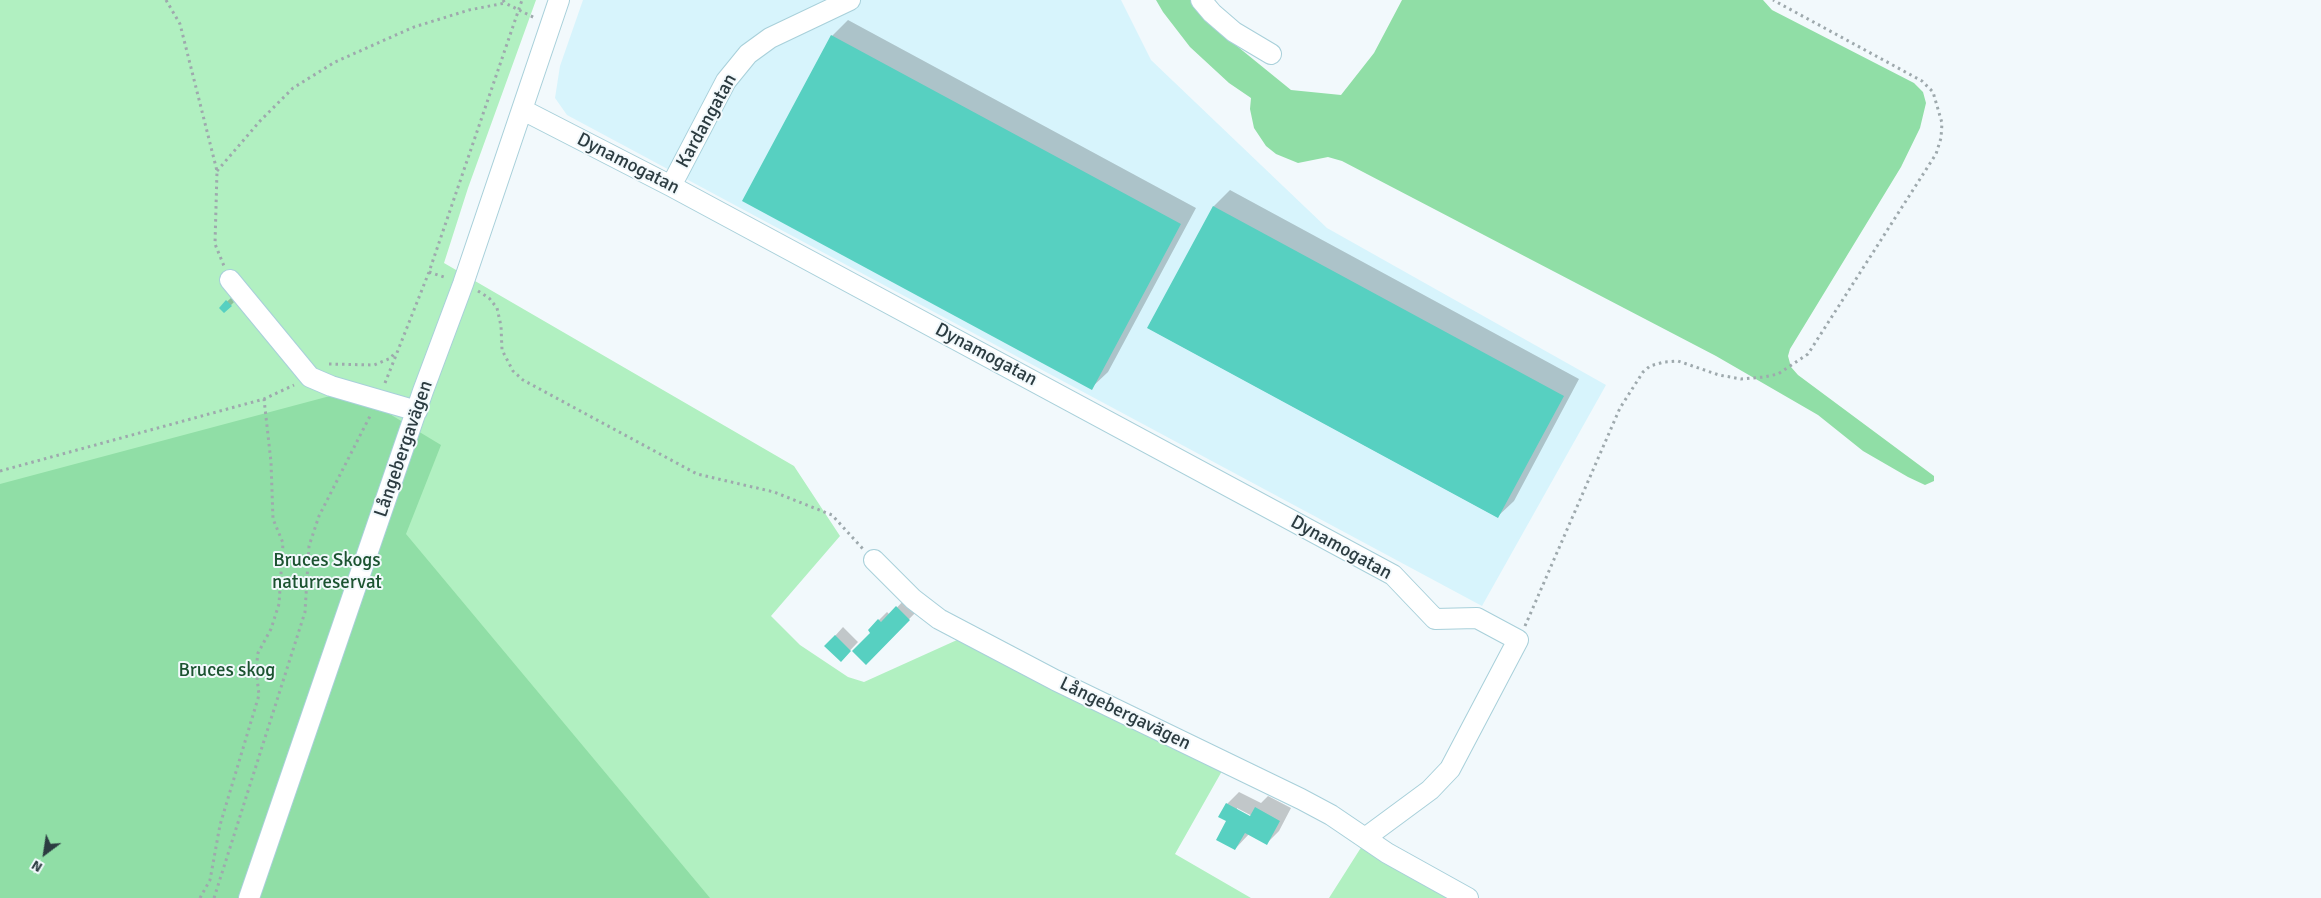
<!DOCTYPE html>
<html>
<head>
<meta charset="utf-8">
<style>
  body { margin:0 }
  #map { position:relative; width:2321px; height:898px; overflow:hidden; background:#f2f9fc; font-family:Signika,sans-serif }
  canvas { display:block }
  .north { position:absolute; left:20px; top:828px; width:50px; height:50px; -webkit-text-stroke:4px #f2f9fc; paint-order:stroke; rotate:211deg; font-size:14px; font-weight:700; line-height:20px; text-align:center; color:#2c3c41 }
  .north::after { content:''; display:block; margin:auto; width:18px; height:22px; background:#2c3c41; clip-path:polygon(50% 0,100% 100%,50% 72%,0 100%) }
</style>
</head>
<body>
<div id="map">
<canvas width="2321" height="898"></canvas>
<div class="north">N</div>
</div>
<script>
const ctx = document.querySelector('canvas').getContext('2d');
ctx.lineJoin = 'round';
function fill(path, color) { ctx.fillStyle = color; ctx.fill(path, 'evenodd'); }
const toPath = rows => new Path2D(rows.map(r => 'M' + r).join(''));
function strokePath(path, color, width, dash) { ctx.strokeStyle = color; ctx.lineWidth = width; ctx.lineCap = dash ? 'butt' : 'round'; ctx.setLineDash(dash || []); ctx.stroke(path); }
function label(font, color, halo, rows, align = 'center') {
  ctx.font = font + ' Signika,sans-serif'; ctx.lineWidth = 4; ctx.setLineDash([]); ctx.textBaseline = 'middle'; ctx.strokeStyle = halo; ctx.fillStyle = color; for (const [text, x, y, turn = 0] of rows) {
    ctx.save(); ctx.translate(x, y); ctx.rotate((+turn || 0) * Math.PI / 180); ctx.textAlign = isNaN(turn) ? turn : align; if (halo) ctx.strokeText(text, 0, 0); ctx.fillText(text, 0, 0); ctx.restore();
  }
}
const built = toPath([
  [583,0,1121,0,1151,60,1327,228,1606,385,1482,606,567,115,555,98,560,66]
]);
const green = toPath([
  [0,0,536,0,468,188,444,263,794,466,840,536,771,616,800,645,848,677,864,682,957,640,1222,771,1175,854,1251,898,0,898],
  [1362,846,1459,898,1329,898]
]);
const forest = toPath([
  [1156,0,1191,0,1211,25,1291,90,1341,95,1374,53,1402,0,1763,0,1772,10,1914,83,1923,92,1926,103,1920,128,1901,167,1790,349,1788,356,1791,367,1798,375,1934,476,1934,481,1925,485,1908,477,1863,451,1818,415,1716,356,1342,161,1328,157,1298,163,1276,154,1266,146,1254,128,1250,109,1251,98,1229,83,1190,47,1163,12],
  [330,396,383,410,441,445,406,534,710,898,0,898,0,484]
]);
const shadow = toPath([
  [848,20,1196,208,1108,372,1091,388,832,36],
  [1230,190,1579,379,1514,501,1497,517,1148,328,1214,206],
  [231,298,234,302,224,312,220,308],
  [905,599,917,611,866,663,879,620,887,612,890,615],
  [843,627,858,642,841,660,826,646],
  [1239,792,1261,803,1268,796,1291,808,1279,831,1267,843,1249,834,1235,849,1228,821,1227,804],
  [1237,808,1256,818,1255,820,1237,811]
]);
const building = toPath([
  [831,35,1181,224,1092,390,742,201],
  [1213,206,1564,396,1498,518,1147,328],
  [226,300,232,306,224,313,219,308],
  [896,606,910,620,866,665,852,651,870,633,868,630,878,619,881,622],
  [835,635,851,651,841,662,824,646],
  [1226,803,1250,816,1255,807,1280,821,1267,845,1245,833,1235,850,1216,840,1226,821,1218,817]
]);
const path = toPath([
  [166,0,180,24,217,171,215,244,224,266],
  [503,0,505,3,535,18],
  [217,171,260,121,293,88,335,62,414,27,469,10,505,3],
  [429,272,447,278],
  [478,291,489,298,497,308,501,326,502,350,513,371,523,380,697,474,774,492,832,515,863,549],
  [329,364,374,365,391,358,395,352],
  [385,383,429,272,522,0],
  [0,471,264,399,294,385],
  [1525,626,1620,408,1643,372,1650,366,1664,362,1678,361,1719,375,1741,379,1764,377,1778,374,1808,354,1936,154,1941,138,1942,123,1933,92,1922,81,1773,0],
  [200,898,210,880,220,825,259,695,256,669,258,653,271,629,279,604,283,543,273,519,271,462,264,399],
  [214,898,305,612,309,546,319,516,370,416]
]);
const minor = toPath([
  [1201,0,1212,13,1234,32,1271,54],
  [523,110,671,186,1393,575,1435,619,1477,618,1518,640,1450,769,1430,790,1365,838],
  [671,186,726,81,748,54,770,38,850,0],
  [230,280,310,377,331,386,417,411],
  [874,560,913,599,939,619,1055,680,1301,799,1331,815,1387,853,1468,898],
  [249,898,423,391,463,284,559,0]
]);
const streetNames = [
  ["Kardangatan",707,121,-61],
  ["Dynamogatan",628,164,27],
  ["Dynamogatan",986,355,28],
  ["Långebergavägen",404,449,-71],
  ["Dynamogatan",1341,548,29],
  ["Långebergavägen",1125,714,26]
];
const parkNames = [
  ["Bruces Skogs",327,561],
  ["naturreservat",327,583],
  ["Bruces skog",227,671]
];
fill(built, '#d7f4fc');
fill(green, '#b1f0c1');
fill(forest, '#90dea6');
fill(shadow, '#0003');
fill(building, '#57d0c1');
strokePath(minor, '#a8d0da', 22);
strokePath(path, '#9ea9ad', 3, [2.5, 4]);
strokePath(minor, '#fff', 20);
label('19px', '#2c3c41', '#f2f9fc', streetNames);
label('19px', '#1b5330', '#f2f9fc', parkNames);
</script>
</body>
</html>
